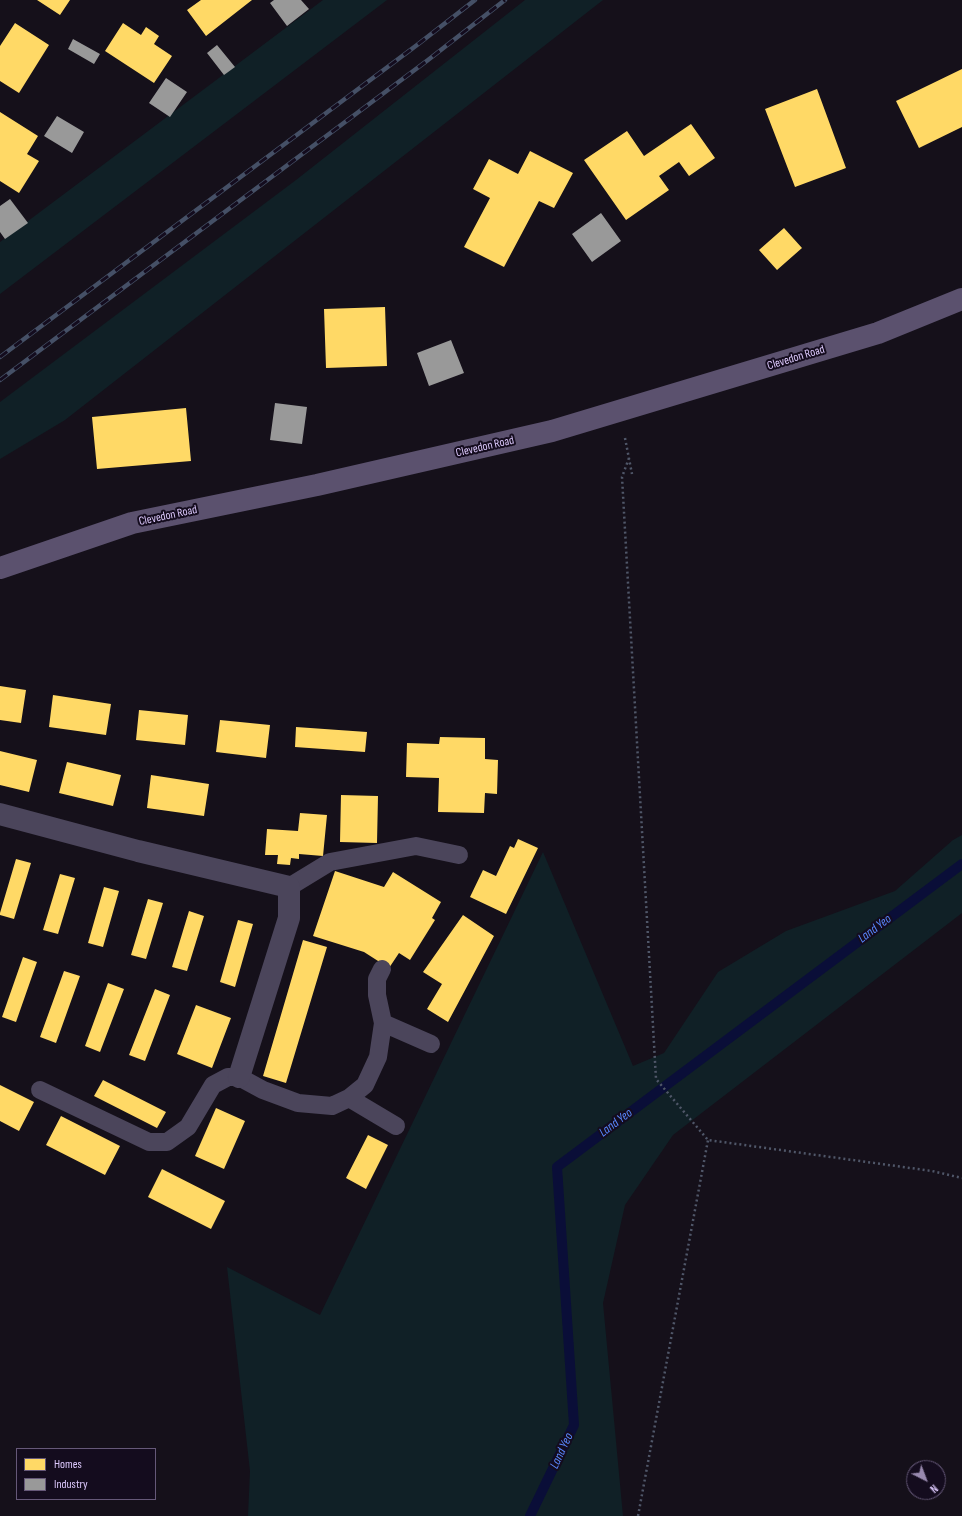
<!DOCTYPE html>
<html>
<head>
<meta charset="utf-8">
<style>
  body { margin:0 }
  #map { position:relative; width:962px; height:1516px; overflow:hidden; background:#15101a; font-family:"Sofia Sans Condensed",sans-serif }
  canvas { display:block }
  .legend { position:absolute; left:16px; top:1448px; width:140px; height:52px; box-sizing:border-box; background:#140c1e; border:1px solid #655878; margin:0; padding:5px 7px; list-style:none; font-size:12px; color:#decafe }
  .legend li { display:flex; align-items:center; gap:8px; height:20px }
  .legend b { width:20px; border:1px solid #655878 }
  .north { position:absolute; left:906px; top:1460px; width:40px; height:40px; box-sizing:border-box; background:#140c1e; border:1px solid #655878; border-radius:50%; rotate:138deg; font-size:11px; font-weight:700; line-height:16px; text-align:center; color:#decafe }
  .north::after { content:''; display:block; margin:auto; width:14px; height:18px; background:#9889ae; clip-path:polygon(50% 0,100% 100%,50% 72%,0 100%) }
</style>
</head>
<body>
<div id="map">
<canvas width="962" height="1516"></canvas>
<ul class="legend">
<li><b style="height:11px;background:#ffd966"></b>Homes</li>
<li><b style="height:11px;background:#999"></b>Industry</li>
</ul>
<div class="north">N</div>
</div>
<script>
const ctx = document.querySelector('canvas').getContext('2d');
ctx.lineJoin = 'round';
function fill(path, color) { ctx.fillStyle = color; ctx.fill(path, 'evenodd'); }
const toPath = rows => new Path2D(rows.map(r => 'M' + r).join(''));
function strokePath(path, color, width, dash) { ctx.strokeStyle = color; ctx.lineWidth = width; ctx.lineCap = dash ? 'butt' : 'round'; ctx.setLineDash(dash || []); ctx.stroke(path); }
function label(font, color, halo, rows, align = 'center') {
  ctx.font = font + ' "Sofia Sans Condensed",sans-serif'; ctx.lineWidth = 4; ctx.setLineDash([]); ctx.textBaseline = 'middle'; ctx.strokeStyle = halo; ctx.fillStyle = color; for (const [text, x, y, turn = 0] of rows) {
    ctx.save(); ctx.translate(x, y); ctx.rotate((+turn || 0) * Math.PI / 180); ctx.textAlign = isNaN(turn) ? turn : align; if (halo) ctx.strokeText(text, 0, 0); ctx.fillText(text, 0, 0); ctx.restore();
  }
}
const green = toPath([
  [323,0,387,0,0,294,0,242],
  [525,0,603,0,65,420,0,459,0,402,296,180],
  [962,835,962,913,673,1135,625,1205,603,1303,623,1516,248,1516,250,1471,227,1267,320,1315,543,852,633,1066,664,1053,718,972,786,931,895,891,953,840]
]);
const homes = toPath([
  [37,0,70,0,60,15],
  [201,0,252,0,206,36,187,10],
  [15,23,49,45,19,93,0,81,0,46],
  [123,23,141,35,146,27,159,36,154,44,172,56,154,83,105,51],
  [962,69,962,127,919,148,896,101],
  [817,89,846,168,795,187,765,109],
  [0,112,38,136,27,154,39,161,19,193,0,181],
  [691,124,715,158,689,176,679,162,659,176,669,190,626,220,584,160,627,131,644,156],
  [530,151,573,173,554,208,539,201,504,267,464,247,490,198,473,189,489,159,518,174],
  [784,228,802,248,777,270,759,250],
  [385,307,387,366,326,368,324,309],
  [186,408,191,461,97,469,92,417],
  [0,686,26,690,21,723,0,720],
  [53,695,111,704,106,735,49,727],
  [139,710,188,715,185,745,136,740],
  [220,720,270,725,266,758,216,752],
  [296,727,367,732,365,752,295,747],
  [440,737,485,738,485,759,498,760,497,794,485,793,484,813,438,812,439,778,406,777,407,743,439,744],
  [0,751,37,760,29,792,0,785],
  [67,762,121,775,113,806,59,793],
  [151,775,209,784,204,816,147,808],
  [341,795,378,796,377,843,340,842],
  [300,813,327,815,323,856,299,854,299,859,291,858,290,865,277,864,278,855,265,855,267,829,298,831],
  [518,839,538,848,506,914,470,897,483,870,496,876,510,846,514,848],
  [16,859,31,863,14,919,0,915,0,913],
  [335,871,384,887,393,872,441,902,432,918,435,920,410,960,399,953,389,968,364,952,313,936],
  [60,874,75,878,58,934,43,930],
  [104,887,119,891,103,947,88,943],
  [148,899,163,903,146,959,131,955],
  [189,911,204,916,187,971,172,967],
  [463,915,494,936,448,1022,427,1009,442,984,423,972],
  [238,920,253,924,235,987,220,982],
  [303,940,327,947,286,1083,263,1076],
  [23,957,37,962,16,1022,2,1017],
  [64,971,80,976,56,1043,40,1037],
  [108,983,124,989,100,1052,85,1046],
  [155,989,170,995,145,1061,129,1055],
  [196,1005,231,1018,212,1068,177,1054],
  [103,1080,166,1112,157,1128,94,1096],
  [0,1085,34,1102,19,1131,0,1121],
  [216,1108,245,1121,224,1169,195,1156],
  [61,1116,120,1146,105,1175,46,1145],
  [368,1135,388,1145,366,1189,346,1178],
  [162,1169,225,1201,211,1229,148,1197]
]);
const industry = toPath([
  [274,0,301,0,309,9,287,26,270,3],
  [73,39,100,54,94,64,68,49],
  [217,45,235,67,224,75,207,53],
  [166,78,187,92,170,117,149,103],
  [57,116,84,132,72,153,44,136],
  [10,199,28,223,5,239,0,232,0,206],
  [601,213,621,241,592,262,572,234],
  [451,340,464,373,429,386,417,353],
  [275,403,307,407,302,444,270,440]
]);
const stream = toPath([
  [530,1516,574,1425,557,1167,962,864]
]);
const path = toPath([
  [625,438,632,474],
  [629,458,622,477,656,1079,708,1140,932,1171,962,1178],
  [638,1516,708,1140]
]);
const service = toPath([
  [289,887,330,862,416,846,459,855],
  [383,1023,431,1044],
  [40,1090,149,1142,167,1142,188,1127,213,1085,228,1077,239,1077,263,1090,298,1103,332,1106,349,1098,365,1085,378,1057,383,1023,377,995,377,979,382,969],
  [349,1098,396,1126]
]);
const minor = toPath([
  [0,814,138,851,289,887,289,918,239,1077]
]);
const secondary = toPath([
  [0,568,132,523,317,485,552,431,878,333,962,299]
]);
const rail = toPath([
  [0,357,417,45,475,0],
  [0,380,428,60,505,0]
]);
const streetNames = [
  ["Clevedon Road",796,358,-17],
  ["Clevedon Road",485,447,-13],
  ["Clevedon Road",168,516,-12]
];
const waterNames = [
  ["Land Yeo",875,929,-37],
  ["Land Yeo",616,1123,-37],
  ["Land Yeo",562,1451,-65]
];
fill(green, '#102026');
fill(homes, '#ffd966');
fill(industry, '#999');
strokePath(stream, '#0a0e38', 10);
strokePath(path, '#505769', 2.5, [2, 3]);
strokePath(service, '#4b455b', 18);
strokePath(minor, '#4b455b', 22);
strokePath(secondary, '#5b516e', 22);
strokePath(rail, '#455066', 4.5);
strokePath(rail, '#140c1e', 3, [9]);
label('12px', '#decafe', '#140c1e', streetNames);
label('italic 13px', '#5987fd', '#140c1e', waterNames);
</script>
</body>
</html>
